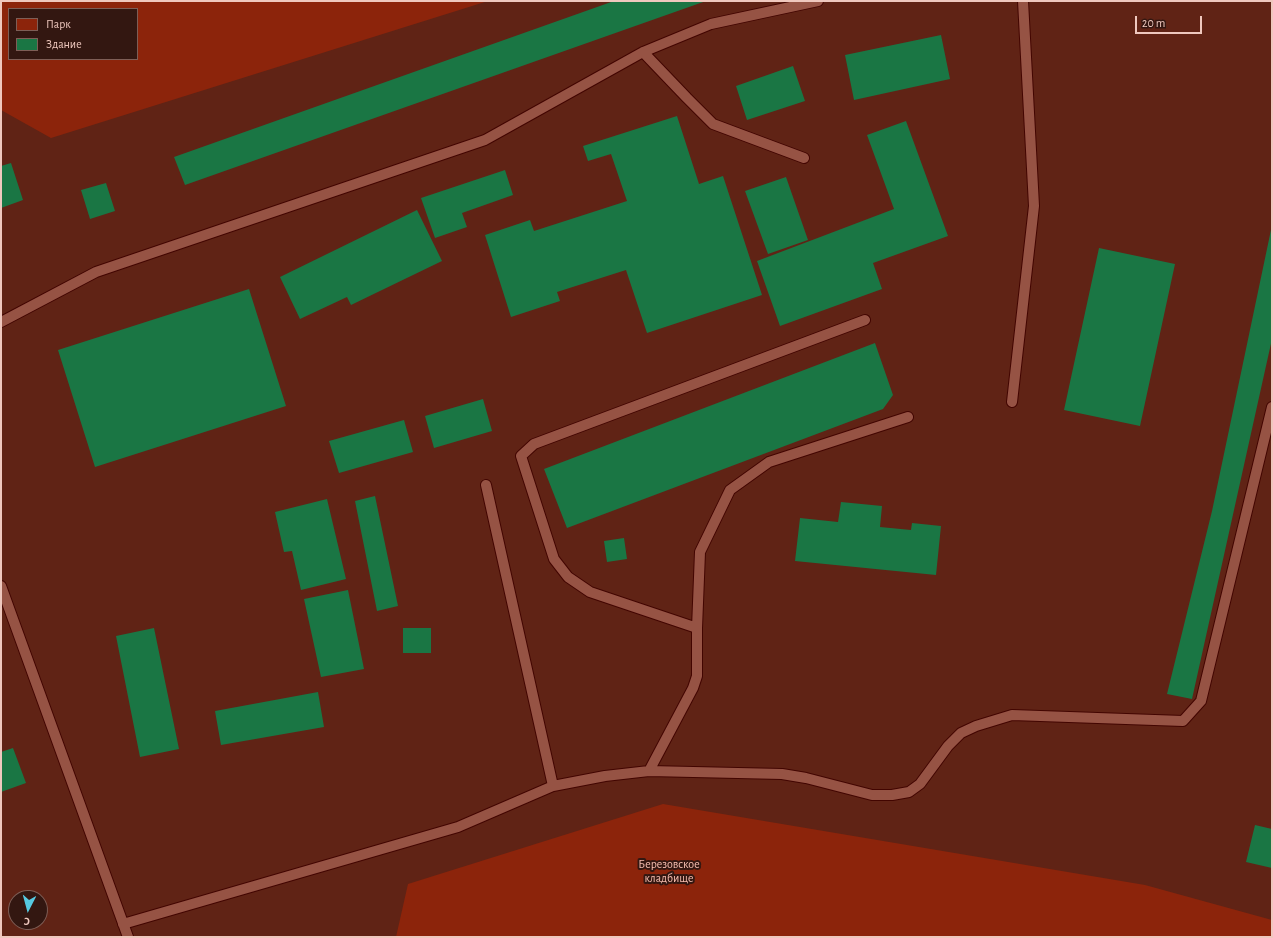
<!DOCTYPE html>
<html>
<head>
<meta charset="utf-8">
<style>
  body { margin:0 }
  #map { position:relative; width:1273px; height:938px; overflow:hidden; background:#602315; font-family:"Alegreya Sans",sans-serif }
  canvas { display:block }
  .frame { position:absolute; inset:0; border:2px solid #efc8be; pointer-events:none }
  .legend { position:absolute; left:8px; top:8px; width:130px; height:52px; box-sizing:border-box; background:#331711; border:1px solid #7e5e56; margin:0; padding:5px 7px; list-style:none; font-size:12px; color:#efc8be }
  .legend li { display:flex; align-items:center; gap:8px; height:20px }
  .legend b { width:20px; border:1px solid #7e5e56 }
  .north { position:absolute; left:8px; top:890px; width:40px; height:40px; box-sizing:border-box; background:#331711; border:1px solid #7e5e56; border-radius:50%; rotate:186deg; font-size:11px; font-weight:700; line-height:16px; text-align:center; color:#efc8be }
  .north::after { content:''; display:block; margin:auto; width:14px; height:18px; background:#56c9e1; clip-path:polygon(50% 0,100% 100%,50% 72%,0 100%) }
  .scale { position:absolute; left:1135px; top:16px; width:67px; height:18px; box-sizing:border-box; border:2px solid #efc8be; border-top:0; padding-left:5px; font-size:12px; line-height:14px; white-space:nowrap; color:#efc8be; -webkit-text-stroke:3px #331711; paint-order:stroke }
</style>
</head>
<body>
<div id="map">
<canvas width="1273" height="938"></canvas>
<div class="frame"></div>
<ul class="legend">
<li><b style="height:11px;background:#8c240b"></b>Парк</li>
<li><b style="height:11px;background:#1a7644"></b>Здание</li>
</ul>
<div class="north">С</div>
<div class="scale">20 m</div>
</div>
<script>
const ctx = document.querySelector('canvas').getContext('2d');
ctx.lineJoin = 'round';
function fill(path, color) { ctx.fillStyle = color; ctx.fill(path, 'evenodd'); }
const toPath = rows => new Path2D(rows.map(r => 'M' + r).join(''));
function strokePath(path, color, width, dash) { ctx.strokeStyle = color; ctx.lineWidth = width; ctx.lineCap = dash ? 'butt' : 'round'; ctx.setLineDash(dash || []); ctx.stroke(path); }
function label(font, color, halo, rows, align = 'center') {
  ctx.font = font + ' "Alegreya Sans",sans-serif'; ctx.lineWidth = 4; ctx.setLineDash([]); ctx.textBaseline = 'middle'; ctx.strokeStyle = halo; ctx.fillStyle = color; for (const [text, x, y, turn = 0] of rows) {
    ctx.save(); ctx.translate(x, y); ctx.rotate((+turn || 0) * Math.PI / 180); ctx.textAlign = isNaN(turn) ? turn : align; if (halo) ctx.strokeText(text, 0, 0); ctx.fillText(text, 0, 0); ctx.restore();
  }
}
const green = toPath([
  [1,1,488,1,51,138,1,110],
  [9,9,137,9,137,59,9,59],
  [663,804,1145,885,1272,920,1272,937,396,937,408,884]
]);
const building = toPath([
  [614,1,706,1,185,185,174,157],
  [941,35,950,79,854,100,845,55],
  [793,66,805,101,747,120,736,86],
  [677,116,699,184,723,176,762,295,647,333,626,270,557,292,560,301,511,317,485,235,530,220,534,231,627,201,611,154,588,161,583,146],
  [906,121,948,236,873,263,882,289,780,326,757,261,894,209,867,135],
  [11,163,23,200,1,208,1,166],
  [505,170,513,195,462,213,467,227,435,238,421,198],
  [786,177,808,240,768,254,745,191],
  [106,183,115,211,90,219,81,190],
  [417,210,442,261,351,305,347,297,300,319,280,277],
  [1272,225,1272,339,1192,699,1167,694,1212,511],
  [1099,248,1175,264,1140,426,1064,410],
  [249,289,286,406,95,467,58,350],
  [875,343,893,395,883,409,567,528,544,469],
  [483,399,492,431,434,448,425,416],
  [404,420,413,452,339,473,329,441],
  [375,496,398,606,377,611,355,501],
  [327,499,346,579,301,590,292,551,284,552,275,512],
  [841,502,882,506,880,527,911,530,912,523,941,526,936,575,795,561,800,518,838,522],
  [624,538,627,559,607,562,604,541],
  [348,590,364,669,321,677,304,599],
  [154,628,179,749,140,757,116,636],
  [403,628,431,628,431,653,403,653],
  [318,692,324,727,221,745,215,711],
  [13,748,26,783,1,792,1,752],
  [1255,825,1272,829,1272,868,1246,862]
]);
const lane = toPath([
  [643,52,687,98,713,124,804,158],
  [1,322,96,272,485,140,643,52,711,24,818,1],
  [1012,402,1034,206,1023,1],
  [486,485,553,786],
  [1,586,128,937],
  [697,628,590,592,568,577,554,559,521,456,534,444,865,320],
  [649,771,693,688,697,676,697,628,700,552,730,490,769,462,908,417],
  [123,924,458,827,553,786,605,776,649,771,782,774,806,778,872,795,892,795,909,792,920,784,948,746,961,733,976,726,1012,715,1183,721,1201,701,1272,407]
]);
const parkNames = [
  ["Березовское",669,864],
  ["кладбище",669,878]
];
fill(green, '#8c240b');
fill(building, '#1a7644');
strokePath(lane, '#420500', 12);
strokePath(lane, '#965344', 10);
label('12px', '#f6bdaf', '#331711', parkNames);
</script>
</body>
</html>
